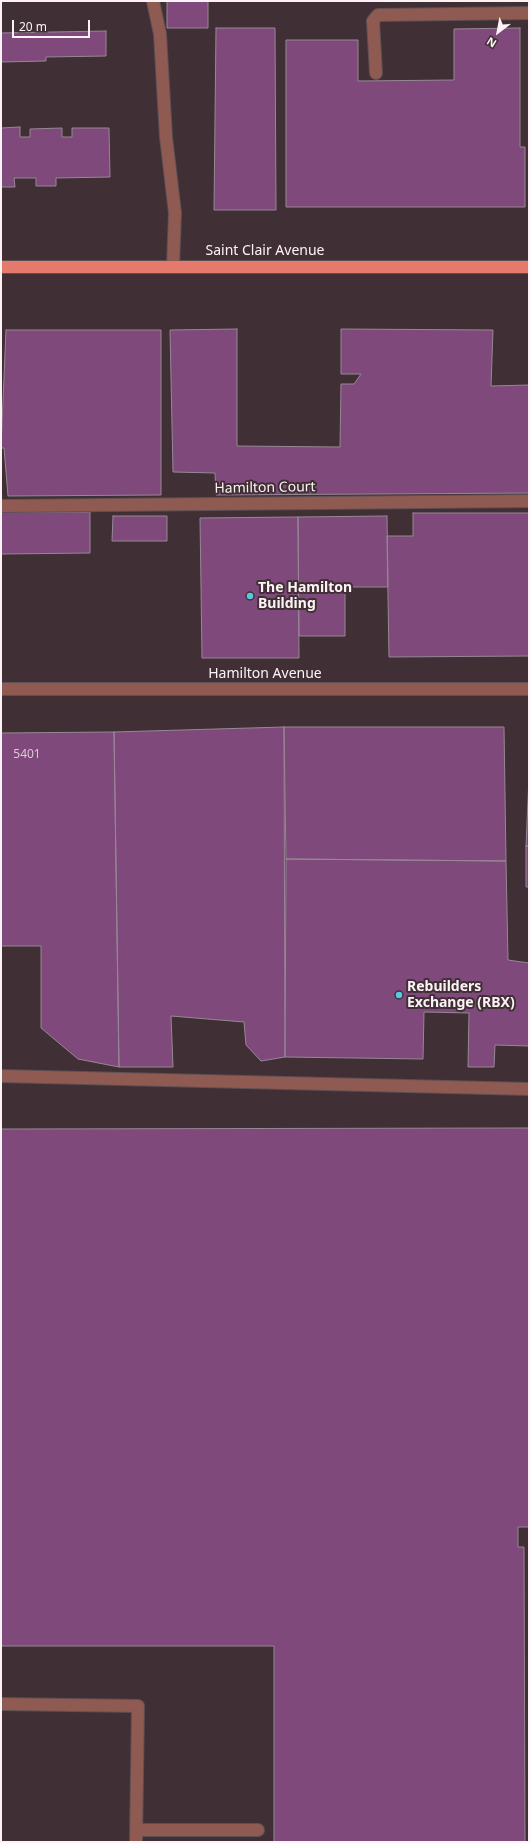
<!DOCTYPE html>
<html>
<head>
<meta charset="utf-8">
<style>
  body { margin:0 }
  #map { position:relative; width:530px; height:1843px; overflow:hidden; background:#403035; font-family:"Noto Sans",sans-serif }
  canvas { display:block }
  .frame { position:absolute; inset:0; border:2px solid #fdf2f5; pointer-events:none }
  .north { position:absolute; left:478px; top:12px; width:40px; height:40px; -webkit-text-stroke:3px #403035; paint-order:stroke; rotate:212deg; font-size:11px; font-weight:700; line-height:16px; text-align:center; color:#fdf2f5 }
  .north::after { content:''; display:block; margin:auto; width:14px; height:18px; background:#fdf2f5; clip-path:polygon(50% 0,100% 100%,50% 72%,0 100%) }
  .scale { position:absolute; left:12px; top:20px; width:78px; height:18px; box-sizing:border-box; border:2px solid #fdf2f5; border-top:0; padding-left:5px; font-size:12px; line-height:14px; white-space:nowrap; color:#fdf2f5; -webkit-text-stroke:3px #403035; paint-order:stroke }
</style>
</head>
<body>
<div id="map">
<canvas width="530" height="1843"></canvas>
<div class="frame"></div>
<div class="north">N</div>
<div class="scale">20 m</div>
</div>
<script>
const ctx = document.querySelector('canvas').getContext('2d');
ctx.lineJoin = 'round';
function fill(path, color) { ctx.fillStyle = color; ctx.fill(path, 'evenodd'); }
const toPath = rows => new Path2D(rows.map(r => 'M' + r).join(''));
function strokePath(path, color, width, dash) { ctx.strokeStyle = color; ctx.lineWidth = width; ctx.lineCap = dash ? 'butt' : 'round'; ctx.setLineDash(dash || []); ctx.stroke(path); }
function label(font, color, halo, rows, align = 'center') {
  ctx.font = font + ' "Noto Sans",sans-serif'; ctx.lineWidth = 4; ctx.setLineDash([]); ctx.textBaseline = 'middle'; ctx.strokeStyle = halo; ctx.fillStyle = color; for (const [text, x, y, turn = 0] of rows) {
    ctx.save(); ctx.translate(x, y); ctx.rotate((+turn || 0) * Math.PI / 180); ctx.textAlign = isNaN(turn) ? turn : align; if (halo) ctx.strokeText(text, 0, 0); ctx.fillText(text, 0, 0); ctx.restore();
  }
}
const building = toPath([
  [167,1,208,1,208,28,167,28,167,1],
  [216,28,275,28,276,210,214,210,216,28],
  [520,28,520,147,525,147,525,207,286,207,286,40,358,40,358,81,454,80,454,29,520,28],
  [106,31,106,56,46,57,46,61,1,62,1,33,106,31],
  [20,127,20,137,30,137,30,129,62,128,62,137,72,137,72,128,109,128,110,177,56,178,56,186,36,186,36,178,14,178,15,187,1,187,1,128,20,127],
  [237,329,237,446,340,447,341,384,354,384,361,374,341,374,341,329,493,330,491,386,529,385,529,493,216,495,215,473,173,472,170,330,237,329],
  [6,330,161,330,161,495,8,496,4,448,1,448,6,330],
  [1,512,90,512,90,553,1,554,1,512],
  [413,513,529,513,529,656,389,657,387,536,413,536,413,513],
  [113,516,167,516,167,541,112,541,113,516],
  [387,516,388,587,345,587,345,636,299,636,298,517,387,516],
  [298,517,299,658,202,658,200,518,298,517],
  [284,727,504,727,506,861,286,859,284,727],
  [284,727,285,1057,261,1061,246,1045,244,1022,171,1016,173,1067,119,1067,114,732,284,727],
  [114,732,119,1067,78,1059,41,1028,41,946,1,946,1,733,114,732],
  [529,777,529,846,526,846,529,777],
  [526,846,529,846,529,887,526,887,526,846],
  [286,859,506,861,508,960,529,963,529,1046,495,1045,494,1067,468,1067,469,1013,424,1012,423,1059,285,1057,286,859],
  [529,1128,529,1527,518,1527,518,1547,524,1547,525,1842,274,1842,274,1646,1,1646,1,1129,529,1128]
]);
const minor = toPath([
  [153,1,160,34,166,137,175,213,173,266],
  [376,73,373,21,378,15,529,13],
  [1,506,529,501],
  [1,689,529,689],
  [1,1076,529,1089],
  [1,1704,138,1706,136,1842],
  [137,1830,258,1830]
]);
const major = toPath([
  [1,267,529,267]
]);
const markers = [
  [250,596,4,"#55cae0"],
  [399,995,4,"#55cae0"]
];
const numberNames = [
  ["5401",27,755]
];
const streetNames = [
  ["Saint Clair Avenue",265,251],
  ["Hamilton Court",265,488,-1],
  ["Hamilton Avenue",265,674]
];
const poiNames = [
  ["The Hamilton",258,588],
  ["Building",258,604],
  ["Rebuilders",407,987],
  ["Exchange (RBX)",407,1003]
];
fill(building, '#7f4a7b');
strokePath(building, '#968894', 1);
strokePath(minor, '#5e4f54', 14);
strokePath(major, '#5e4f54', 14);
strokePath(minor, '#8f5a52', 12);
strokePath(major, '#e57a6c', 12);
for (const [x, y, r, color] of markers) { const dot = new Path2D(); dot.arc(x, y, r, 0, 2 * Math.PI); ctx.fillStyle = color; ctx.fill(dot); strokePath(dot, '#403035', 1.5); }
label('12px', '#dec8d6', null, numberNames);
label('14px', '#fdf2f5', '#403035', streetNames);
label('bold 14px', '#fdf2f5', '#403035', poiNames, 'left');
</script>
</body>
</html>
